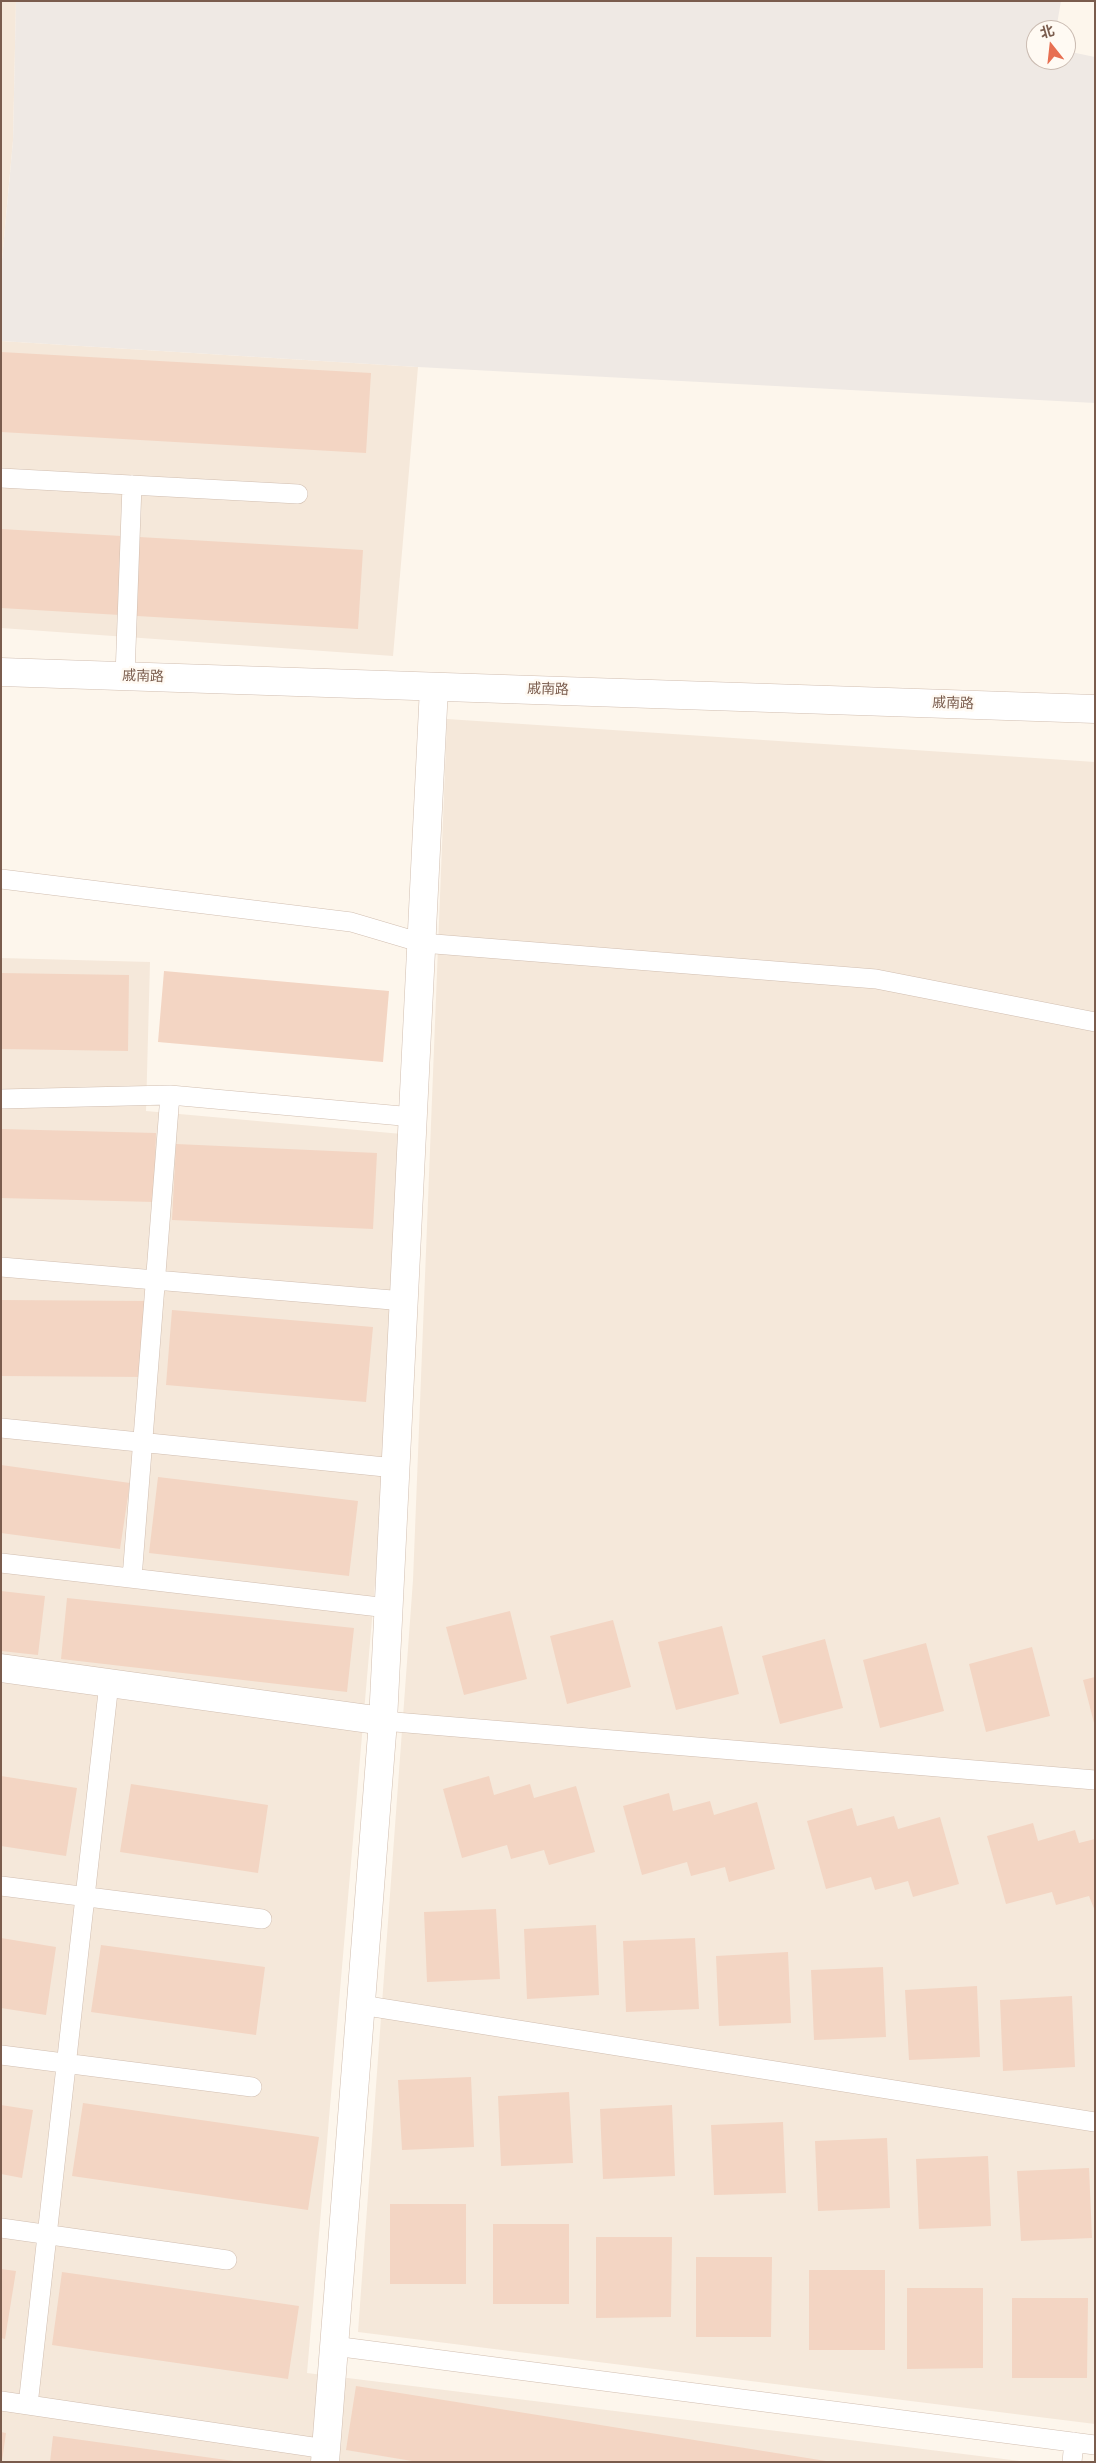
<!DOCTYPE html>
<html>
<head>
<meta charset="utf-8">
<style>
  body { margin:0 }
  #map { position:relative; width:1096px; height:2463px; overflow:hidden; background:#fdf6ec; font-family:Poppins,"Noto Sans SC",sans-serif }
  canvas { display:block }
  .frame { position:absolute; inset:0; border:2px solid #7a5c4d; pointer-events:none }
  .north { position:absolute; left:1026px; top:20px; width:50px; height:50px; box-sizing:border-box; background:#fffaf3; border:1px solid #cabbb1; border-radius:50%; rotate:344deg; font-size:14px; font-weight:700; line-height:20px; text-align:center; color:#7a5c4d }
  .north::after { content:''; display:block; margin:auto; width:18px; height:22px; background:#e76f51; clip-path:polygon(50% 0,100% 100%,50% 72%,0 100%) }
</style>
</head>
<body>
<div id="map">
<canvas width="1096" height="2463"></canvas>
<div class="frame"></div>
<div class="north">北</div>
</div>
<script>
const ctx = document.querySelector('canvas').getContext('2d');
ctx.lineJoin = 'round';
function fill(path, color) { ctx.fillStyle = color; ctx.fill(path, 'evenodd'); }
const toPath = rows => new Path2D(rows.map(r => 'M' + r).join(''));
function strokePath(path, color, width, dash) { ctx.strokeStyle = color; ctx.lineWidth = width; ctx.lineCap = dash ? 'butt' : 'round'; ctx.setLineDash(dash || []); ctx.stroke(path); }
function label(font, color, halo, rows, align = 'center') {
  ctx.font = font + ' Poppins,"Noto Sans SC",sans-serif'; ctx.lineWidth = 5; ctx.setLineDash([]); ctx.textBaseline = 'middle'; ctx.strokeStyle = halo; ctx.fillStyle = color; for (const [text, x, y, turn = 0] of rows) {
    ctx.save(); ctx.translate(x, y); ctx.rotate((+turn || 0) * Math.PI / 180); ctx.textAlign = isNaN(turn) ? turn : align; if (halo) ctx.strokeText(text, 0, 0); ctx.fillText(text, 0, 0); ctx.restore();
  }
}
const residential = toPath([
  [1,1,16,1,13,141,1,271],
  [1,341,418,367,393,656,1,628],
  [447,719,1095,762,1095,2424,358,2332,413,1580],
  [1,958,150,962,146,1111,402,1134,376,1573,307,2373,1028,2462,1,2462]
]);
const industrial = toPath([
  [16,1,1061,1,1056,30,1036,30,1036,60,1066,60,1066,51,1095,57,1095,403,418,367,1,341,1,271,13,141]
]);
const building = toPath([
  [1,352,371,373,366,453,1,432],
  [1,529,363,550,358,629,1,608],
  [164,971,389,991,383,1062,158,1042],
  [1,973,129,975,128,1051,1,1049],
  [1,1129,156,1133,154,1202,1,1198],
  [176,1144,377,1153,373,1229,172,1220],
  [1,1300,146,1301,145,1377,1,1376],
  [172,1310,373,1327,366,1402,166,1385],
  [1,1465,130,1483,120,1549,1,1533],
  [158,1477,358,1501,349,1576,149,1553],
  [1,1591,45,1596,38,1655,1,1651],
  [67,1598,354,1628,347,1692,61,1659],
  [510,1611,527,1679,464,1695,446,1627],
  [613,1620,631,1687,567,1704,550,1636],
  [722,1626,739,1694,676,1710,658,1642],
  [825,1639,843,1708,780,1724,762,1656],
  [926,1643,944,1711,880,1728,863,1660],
  [1032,1647,1050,1716,986,1732,969,1664],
  [1095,1677,1095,1723,1094,1723,1083,1680],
  [1,1776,77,1788,66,1856,1,1846],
  [489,1776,494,1795,530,1784,534,1798,576,1786,595,1852,549,1865,544,1850,511,1859,507,1845,462,1858,443,1789],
  [131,1784,268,1805,258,1873,120,1852],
  [669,1793,673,1811,710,1801,714,1815,757,1802,775,1869,729,1882,725,1867,691,1876,687,1862,642,1875,623,1806],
  [852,1808,857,1826,894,1816,898,1829,940,1817,959,1884,913,1897,908,1881,875,1890,871,1877,826,1889,807,1821],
  [1033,1823,1038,1841,1075,1830,1079,1843,1095,1839,1095,1911,1089,1896,1056,1905,1052,1892,1006,1904,987,1836],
  [496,1909,500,1979,427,1982,424,1912],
  [596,1925,599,1995,527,1999,524,1929],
  [1,1938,56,1947,46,2015,1,2008],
  [695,1938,699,2009,626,2012,623,1941],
  [101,1945,265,1967,256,2035,91,2012],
  [788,1952,791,2023,719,2026,716,1956],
  [883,1967,886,2037,814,2040,811,1970],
  [977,1986,980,2057,909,2060,905,1990],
  [1072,1996,1075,2067,1003,2071,1000,2000],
  [471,2077,474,2147,402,2150,398,2080],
  [569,2092,573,2163,501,2166,498,2096],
  [83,2103,319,2137,308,2210,72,2176],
  [1,2105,33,2110,22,2178,1,2174],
  [672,2105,675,2176,603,2179,600,2109],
  [783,2122,786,2193,714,2195,711,2125],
  [887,2138,890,2208,818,2211,815,2141],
  [988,2156,991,2226,919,2229,916,2159],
  [1089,2168,1092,2238,1021,2241,1017,2171],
  [390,2204,466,2204,466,2284,390,2284],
  [493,2224,569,2224,569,2304,493,2304],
  [596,2237,672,2237,671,2317,596,2318],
  [696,2257,772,2257,771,2337,696,2337],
  [1,2269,16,2271,5,2339,1,2338],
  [809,2270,885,2270,885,2350,809,2350],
  [62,2272,299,2306,288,2379,52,2345],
  [907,2288,983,2288,983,2368,907,2369],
  [1012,2298,1088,2298,1087,2378,1012,2378],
  [356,2386,826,2461,826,2462,418,2462,346,2450],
  [1,2432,6,2433,2,2461,1,2461],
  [53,2436,234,2461,234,2462,50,2462]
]);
const lane = toPath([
  [1,478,298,494],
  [125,676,132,485],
  [1,879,351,922,422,943,876,979,1095,1022],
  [1,1099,170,1095,413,1117],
  [1,1267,404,1301],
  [1,1428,395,1468],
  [1,1563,388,1608],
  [132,1578,170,1095],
  [383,1721,1095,1780],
  [1,1886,262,1919],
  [361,2005,1095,2122],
  [1,2055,252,2087],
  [1,2228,227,2260],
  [334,2346,1095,2445],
  [1,2401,326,2449],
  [28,2405,109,1683],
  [1072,2462,1074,2442]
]);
const street = toPath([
  [1,672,1095,709],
  [1,1668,383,1721],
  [325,2462,383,1721,434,687]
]);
const streetNames = [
  ["戚南路",143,677,2],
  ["戚南路",548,690,2],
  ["戚南路",953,704,2]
];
fill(residential, '#f5e8da');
fill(industrial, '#efe9e4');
fill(building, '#f3d5c3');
strokePath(lane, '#d1beb0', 20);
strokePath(street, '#d1beb0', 29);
strokePath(lane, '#fff', 19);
strokePath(street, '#fff', 28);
label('14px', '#7a5c4d', '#fffaf3', streetNames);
</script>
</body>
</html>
